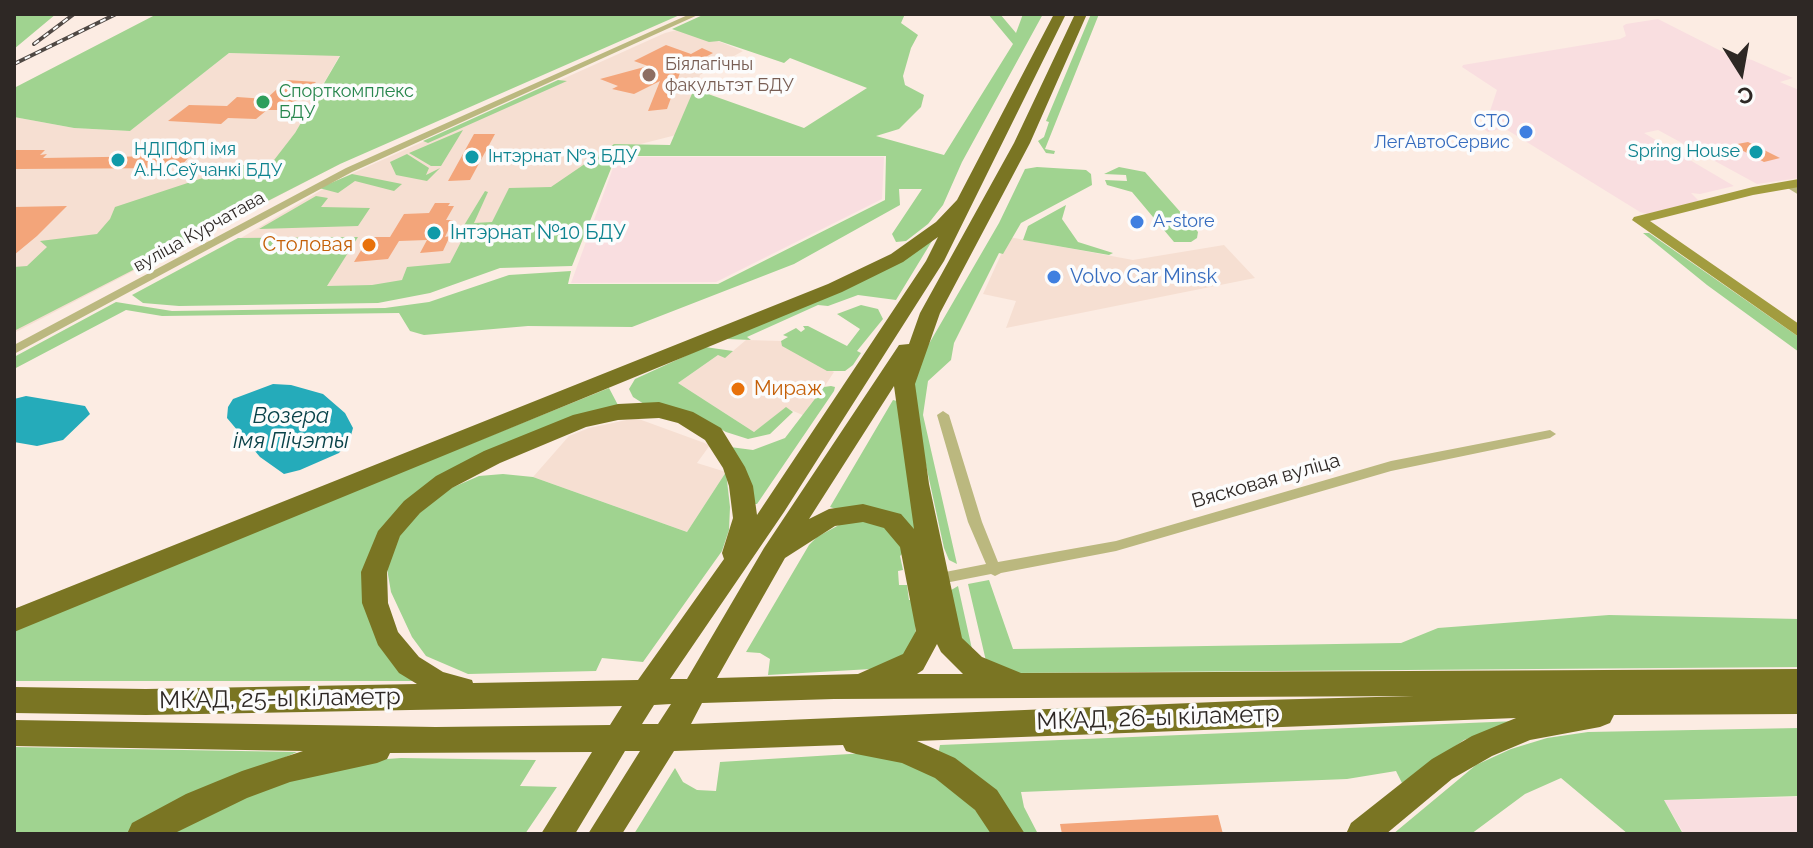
<!DOCTYPE html>
<html>
<head>
<meta charset="utf-8">
<style>
  body { margin:0 }
  #map { position:relative; width:1813px; height:848px; overflow:hidden; background:#fcece3; font-family:Raleway,sans-serif }
  canvas { display:block }
  .frame { position:absolute; inset:0; border:16px solid #2e2825; pointer-events:none }
  .north { position:absolute; left:1701px; top:32px; width:80px; height:80px; -webkit-text-stroke:6px #fcfcfc; paint-order:stroke; rotate:169deg; font-size:22px; font-weight:700; line-height:32px; text-align:center; color:#2e2825 }
  .north::after { content:''; display:block; margin:auto; width:28px; height:36px; background:#2e2825; clip-path:polygon(50% 0,100% 100%,50% 72%,0 100%) }
</style>
</head>
<body>
<div id="map">
<canvas width="1813" height="848"></canvas>
<div class="frame"></div>
<div class="north">С</div>
</div>
<script>
const ctx = document.querySelector('canvas').getContext('2d');
ctx.lineJoin = 'round';
function fill(path, color) { ctx.fillStyle = color; ctx.fill(path, 'evenodd'); }
const toPath = rows => new Path2D(rows.map(r => 'M' + r).join(''));
function strokePath(path, color, width, dash) { ctx.strokeStyle = color; ctx.lineWidth = width; ctx.lineCap = dash ? 'butt' : 'round'; ctx.setLineDash(dash || []); ctx.stroke(path); }
function label(font, color, halo, rows, align = 'center') {
  ctx.font = font + ' Raleway,sans-serif'; ctx.lineWidth = 7; ctx.setLineDash([]); ctx.textBaseline = 'middle'; ctx.strokeStyle = halo; ctx.fillStyle = color; for (const [text, x, y, turn = 0] of rows) {
    ctx.save(); ctx.translate(x, y); ctx.rotate((+turn || 0) * Math.PI / 180); ctx.textAlign = isNaN(turn) ? turn : align; if (halo) ctx.strokeText(text, 0, 0); ctx.fillText(text, 0, 0); ctx.restore();
  }
}
const built = toPath([
  [685,28,743,51,700,75,697,86,702,90,688,132,605,153,458,271,370,290,314,293,236,241,340,179,665,33],
  [229,53,340,55,295,133,340,164,14,333,14,117,74,128,130,131],
  [1009,237,1133,260,1224,245,1255,278,1006,328,1016,301,983,294],
  [746,340,781,341,783,346,834,372,805,416,786,408,754,432,678,383,718,355,733,351],
  [636,418,710,445,697,463,726,472,687,532,533,477,569,436,589,428]
]);
const industrial = toPath([
  [1658,19,1731,56,1752,60,1793,78,1780,82,1799,90,1799,178,1757,184,1658,130,1644,133,1734,186,1700,194,1691,193,1699,201,1647,214,1640,212,1504,128,1488,132,1484,129,1497,90,1462,67,1463,65,1620,39,1626,36,1623,26,1626,24],
  [617,157,884,157,882,199,716,282,571,283],
  [1799,797,1799,834,1684,834,1664,800]
]);
const green = toPath([
  [14,14,56,14,14,49],
  [157,14,682,14,340,164,14,331,14,267,27,266,47,247,40,241,97,234,110,219,115,207,242,165,271,164,295,133,340,56,229,53,130,131,74,128,14,117,14,88],
  [705,14,905,14,901,23,918,35,911,48,903,76,905,85,924,95,921,107,899,129,876,136,944,155,1013,44,988,14,1000,14,1016,33,1023,14,1043,14,962,162,943,205,928,224,906,241,896,242,892,234,922,189,899,189,900,205,794,264,632,327,528,326,424,335,410,331,399,313,162,316,126,310,14,369,14,357,116,302,172,311,385,308,429,302,509,275,571,271,568,284,718,284,885,200,886,156,616,156,572,266,500,268,430,293,378,303,179,306,143,303,132,295,238,238,358,237,327,286,372,285,402,280,407,267,450,263,463,238,460,232,485,191,488,192,474,223,492,222,509,188,551,187,614,144,670,145,694,89,804,128,867,88,790,58,784,63,719,41,709,42,672,29],
  [1091,14,1099,14,1045,149,1055,151,1054,154,1046,153,1038,141,1044,137,1049,122,1046,121],
  [558,80,567,81,428,143,423,141],
  [463,130,441,166,431,166,409,153],
  [407,154,429,168,426,175,440,168,427,181,396,175,390,162],
  [1037,167,1086,170,1091,174,1092,185,1021,223,1003,254,999,253,954,343,951,360,928,381,923,415,957,564,949,560,944,548,911,396,919,361,999,223,1025,169],
  [1119,167,1145,172,1198,232,1197,238,1191,242,1174,242,1132,192,1107,185,1105,180,1127,181,1126,175,1104,174],
  [352,174,402,184,394,191,355,181,338,193,319,188],
  [316,196,328,198,321,207,370,208,358,226,259,229],
  [1066,205,1062,219,1078,242,1113,253,1109,255,1023,240,1028,226],
  [1643,233,1649,233,1799,337,1799,352,1707,285],
  [929,240,932,241,896,300,858,295,828,306,818,305,747,337,751,340,727,339],
  [861,305,878,309,883,319,857,351,861,353,853,365,845,371,827,371,782,346,781,341,788,337,783,335,796,328,801,332,805,329,803,326,808,326,847,346,860,329,837,314],
  [705,347,733,351,725,358,718,355,678,383,754,432,786,407,793,412,770,434,748,439,726,432,692,413,644,404,633,397,629,389,635,379],
  [831,386,835,387,834,391,757,504,754,504,730,447,753,450,785,438,824,387],
  [609,388,619,407,460,468,367,566,415,681,14,681,14,628],
  [893,400,897,401,923,547,914,535,830,507],
  [726,472,730,507,729,530,722,551,643,662,602,658,596,671,468,674,426,656,412,637,391,592,386,563,399,532,442,492,479,476,503,474,533,477,687,532],
  [850,519,879,523,891,531,904,552,900,556,903,570,898,571,899,585,907,585,909,600,914,600,916,636,904,657,871,669,768,675,770,659,760,653,746,652,809,545,817,537],
  [989,580,1013,649,1401,643,1438,628,1609,615,1799,619,1799,667,1013,673,967,658,946,593,958,586,974,658,986,661,968,584],
  [1517,721,1464,740,1402,783,1396,771,1347,779,1021,792,1024,807,1038,834,1015,834,938,754,940,745],
  [1799,728,1799,796,1664,800,1683,834,1628,834,1561,778,1525,794,1471,834,1393,834,1476,765,1511,749,1547,738,1588,732],
  [14,747,297,752,151,816,126,834,14,834],
  [866,753,887,756,946,779,998,834,634,834,675,768,683,782,697,790,716,791,720,762],
  [401,758,536,760,520,786,557,787,525,834,159,834,273,782,359,761]
]);
const water = toPath([
  [273,384,291,385,323,394,345,413,353,428,350,439,339,453,300,470,284,474,260,457,227,418,228,407,233,399],
  [26,396,85,406,90,414,63,440,37,446,14,442,14,399]
]);
const building = toPath([
  [666,45,691,54,702,48,713,53,681,70,667,109,648,111,660,81,634,94,612,89,618,86,600,79,648,66,634,61],
  [287,80,316,82,285,110,267,110,256,119,228,118,221,124,168,121,189,105,227,106,237,97,266,99],
  [474,134,495,134,470,180,448,181],
  [1748,142,1780,158,1764,162,1732,145],
  [14,150,45,150,40,155,47,154,43,158,163,156,176,152,179,156,190,156,179,168,14,169],
  [435,203,450,203,448,206,454,206,446,220,453,220,445,237,450,236,443,251,420,253,427,240,399,241,388,259,354,262,366,242,372,237,390,237,404,214,429,213],
  [67,206,37,236,14,255,14,207],
  [1218,815,1223,834,1062,834,1060,824]
]);
const street = toPath([
  [690,14,700,14,352,172,14,354,14,345,346,168,690,14],
  [1789,182,1799,188,1799,195,1786,187,1784,185,1789,182],
  [943,411,949,415,982,522,998,562,1116,541,1391,461,1550,430,1556,434,1550,438,1391,471,1116,551,1001,573,995,576,991,574,935,585,930,583,928,579,930,575,986,564,968,522,937,415,943,411]
]);
const secondary = toPath([
  [1799,179,1799,187,1753,195,1650,221,1799,324,1799,337,1632,220,1634,217,1753,187,1799,179]
]);
const highway = toPath([
  [1054,14,1066,14,944,261,784,512,670,679,687,679,764,548,899,345,909,344,920,313,1014,143,1075,14,1087,14,1030,143,940,313,915,384,929,484,962,638,982,657,1021,673,1799,669,1799,714,1614,715,1610,723,1600,727,1530,740,1492,756,1452,779,1386,834,1346,834,1351,823,1432,759,1472,736,1516,718,917,741,955,758,997,790,1025,834,991,834,975,810,935,778,902,763,856,754,846,751,843,745,674,751,622,834,588,834,640,751,625,751,575,834,541,834,592,752,390,753,387,759,377,763,290,782,247,798,173,834,127,834,132,823,186,794,242,771,303,751,14,746,14,720,436,727,610,725,622,706,146,715,14,713,14,687,146,689,417,684,399,673,378,645,362,603,361,572,378,531,404,501,436,476,484,451,573,415,618,404,659,402,693,412,721,428,745,467,753,486,757,515,926,261,938,237,903,262,842,292,14,632,14,609,828,284,891,254,936,222,957,200,1054,14],
  [894,386,914,529,901,514,863,504,829,509,809,519,894,386],
  [659,418,678,423,705,440,723,468,729,486,733,518,722,553,724,559,638,680,473,683,472,680,443,672,419,657,398,632,388,603,387,572,400,536,420,513,452,488,500,463,586,427,618,420,659,418],
  [863,522,884,528,900,547,916,631,903,654,858,674,717,678,785,558,835,526,863,522],
  [937,644,941,652,963,674,917,674,923,670,937,644],
  [1414,696,1263,700,691,724,702,703,834,699,1414,696],
  [671,704,658,724,642,724,654,705,671,704]
]);
const rail = toPath([
  [34,44,74,14],
  [14,64,116,14]
]);
const markers = [
  [649,75,8,"#8d6e63"],
  [263,102,8,"#2e9e5b"],
  [1526,132,8,"#3f7fe0"],
  [1756,152,8,"#0f9aa8"],
  [472,157,8,"#0f9aa8"],
  [118,160,8,"#0f9aa8"],
  [1137,222,8,"#3f7fe0"],
  [434,233,8,"#0f9aa8"],
  [369,245,8,"#e8710a"],
  [1054,277,8,"#3f7fe0"],
  [738,389,8,"#e8710a"]
];
const farEducationnames = [
  ["Біялагічны",665,65],
  ["факультэт БДУ",665,86]
];
const farLeisurenames = [
  ["Спорткомплекс",279,92],
  ["БДУ",279,113]
];
const farShopnames = [
  ["СТО",1510,122],
  ["ЛегАвтоСервис",1510,143],
  ["А-store",1153,222,"left"]
];
const farCulturenames = [
  ["НДІПФП імя",134,150],
  ["А.Н.Сеўчанкі БДУ",134,171],
  ["Spring House",1740,152,"right"],
  ["Інтэрнат №3 БДУ",488,157]
];
const farStreetnames = [
  ["вуліца Курчатава",199,232,-29]
];
const cultureNames = [
  ["Інтэрнат №10 БДУ",450,233]
];
const foodNames = [
  ["Столовая",353,245],
  ["Мираж",754,389,"left"]
];
const shopNames = [
  ["Volvo Car Minsk",1070,277]
];
const streetNames = [
  ["Вясковая вуліца",1266,481,-16]
];
const waterNames = [
  ["Возера",291,416],
  ["імя Пічэты",291,441]
];
const nearStreetnames = [
  ["МКАД, 25-ы кіламетр",280,699,-1],
  ["МКАД, 26-ы кіламетр",1158,718,-2]
];
fill(built, '#f6dfd2');
fill(industrial, '#f9dee0');
fill(green, '#a0d390');
fill(water, '#25abba');
fill(building, '#f3a57a');
fill(street, '#bbb87f');
fill(secondary, '#a29c3f');
fill(highway, '#7a7523');
strokePath(rail, '#4f4844', 4);
strokePath(rail, '#fcfcfc', 2, [6]);
for (const [x, y, r, color] of markers) { const dot = new Path2D(); dot.arc(x, y, r, 0, 2 * Math.PI); ctx.fillStyle = color; ctx.fill(dot); strokePath(dot, '#fcfcfc', 3); }
label('18px', '#785e54', '#fcfcfc', farEducationnames, 'left');
label('18px', '#27864d', '#fcfcfc', farLeisurenames, 'left');
label('18px', '#366cbe', '#fcfcfc', farShopnames, 'right');
label('18px', '#0d838f', '#fcfcfc', farCulturenames, 'left');
label('18px', '#2e2825', '#fcfcfc', farStreetnames);
label('20px', '#0d838f', '#fcfcfc', cultureNames, 'left');
label('20px', '#c56008', '#fcfcfc', foodNames, 'right');
label('20px', '#366cbe', '#fcfcfc', shopNames, 'left');
label('20px', '#2e2825', '#fcfcfc', streetNames);
label('italic 22px', '#094249', '#fcfcfc', waterNames);
label('24px', '#2e2825', '#fcfcfc', nearStreetnames);
</script>
</body>
</html>
